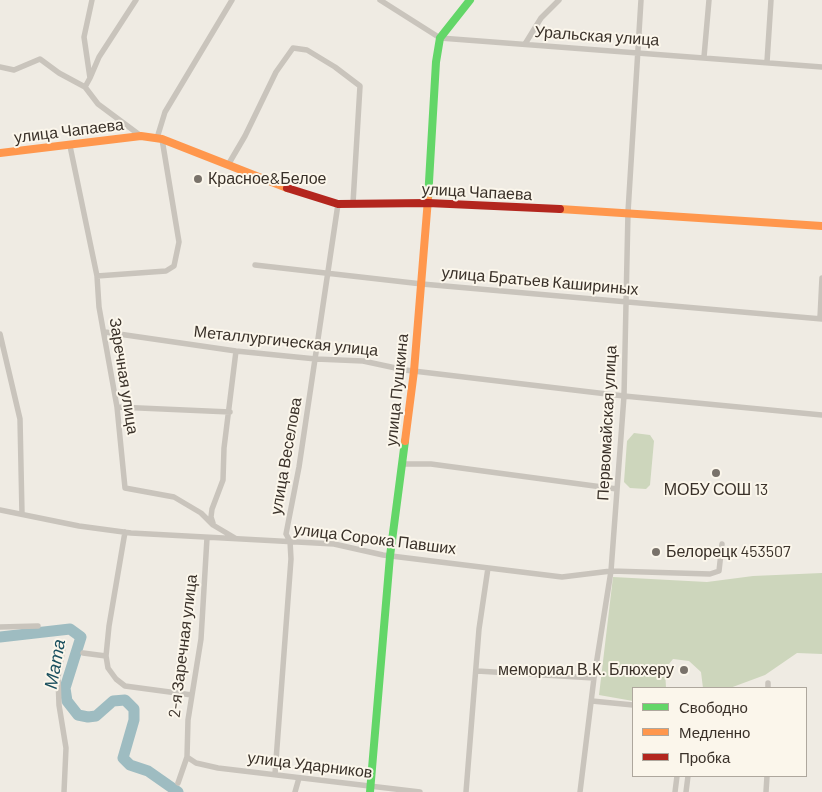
<!DOCTYPE html>
<html>
<head>
<meta charset="utf-8">
<style>
  body { margin:0 }
  #map { position:relative; width:822px; height:792px; overflow:hidden; background:#efebe3; font-family:Barlow,sans-serif }
  canvas { display:block }
  .legend { position:absolute; left:632px; top:687px; width:175px; height:90px; box-sizing:border-box; background:#fbf6eb; border:1px solid #aea79d; margin:0; padding:6px 9px; list-style:none; font-size:15px; color:#3a3129 }
  .legend li { display:flex; align-items:center; gap:10px; height:25px }
  .legend b { width:25px; border:1px solid #aea79d }
</style>
</head>
<body>
<div id="map">
<canvas width="822" height="792"></canvas>
<ul class="legend">
<li><b style="height:6px;background:#63d668"></b>Свободно</li>
<li><b style="height:6px;background:#ff974d"></b>Медленно</li>
<li><b style="height:6px;background:#b3261e"></b>Пробка</li>
</ul>
</div>
<script>
const ctx = document.querySelector('canvas').getContext('2d');
ctx.lineJoin = 'round';
function fill(path, color) { ctx.fillStyle = color; ctx.fill(path, 'evenodd'); }
const toPath = rows => new Path2D(rows.map(r => 'M' + r).join(''));
function strokePath(path, color, width, dash) { ctx.strokeStyle = color; ctx.lineWidth = width; ctx.lineCap = dash ? 'butt' : 'round'; ctx.setLineDash(dash || []); ctx.stroke(path); }
function label(font, color, halo, rows, align = 'center') {
  ctx.font = font + ' Barlow,sans-serif'; ctx.lineWidth = 4; ctx.setLineDash([]); ctx.textBaseline = 'middle'; ctx.strokeStyle = halo; ctx.fillStyle = color; for (const [text, x, y, turn = 0] of rows) {
    ctx.save(); ctx.translate(x, y); ctx.rotate((+turn || 0) * Math.PI / 180); ctx.textAlign = isNaN(turn) ? turn : align; if (halo) ctx.strokeText(text, 0, 0); ctx.fillText(text, 0, 0); ctx.restore();
  }
}
const green = toPath([
  [634,433,650,435,654,441,650,485,646,489,630,488,624,482,627,441],
  [822,573,822,654,797,653,765,675,730,688,703,688,701,672,689,661,673,659,665,669,666,688,633,688,633,701,599,695,613,577,707,582,753,576]
]);
const river = toPath([
  [0,637,70,629,81,637,65,688,67,701,78,715,88,717,96,716,113,701,125,700,134,709,134,720,123,758,130,765,148,771,178,792]
]);
const street = toPath([
  [380,0,440,38,822,67],
  [525,44,541,18,559,0],
  [704,57,709,0],
  [767,62,771,0],
  [0,67,14,70,40,59,59,73,85,87,98,104,141,136],
  [90,78,99,57,136,0],
  [85,87,90,78,84,37,92,0],
  [157,138,165,112,232,0],
  [70,146,97,276,99,307,117,407,125,488,174,497,201,513,213,525,235,538],
  [228,165,245,136,276,72,293,48,307,50,335,67,360,86,353,203],
  [255,265,422,284,822,319],
  [97,276,166,271,174,266,179,242,162,139],
  [820,318,822,278],
  [105,332,236,351,316,359,363,361,405,370,624,396,822,415],
  [0,334,20,419,22,514],
  [117,407,230,412],
  [403,464,431,464,617,489],
  [0,510,79,526,131,533,334,544,383,555,562,577,611,571,710,574,719,571,722,544],
  [213,523,211,517,212,509,223,480,224,448,236,351],
  [125,532,109,626,106,656,108,668,116,679,125,686,192,695],
  [207,538,201,639,188,720,187,757,196,763,218,768,420,792],
  [0,627,38,626],
  [83,653,106,656],
  [477,671,594,678],
  [768,683,768,688],
  [592,701,633,705],
  [275,774,291,559,290,541,286,534,299,467,338,204],
  [178,783,187,757],
  [64,792,66,748,59,705,58,677,64,642],
  [295,792,299,778],
  [466,792,479,629,488,568],
  [580,792,594,678,611,571,624,396,628,212,641,0],
  [675,792,677,776],
  [686,792,688,776],
  [766,792,767,776]
]);
const fast = toPath([
  [428,199,436,62,440,38,470,0],
  [370,792,390,556,405,441]
]);
const slow = toPath([
  [0,153,141,136,162,139,287,188],
  [560,209,822,226],
  [405,441,414,371,428,199]
]);
const jam = toPath([
  [287,188,338,204,428,203,560,209]
]);
const markers = [
  [198,179,5,"#79726a"],
  [716,473,5,"#79726a"],
  [656,552,5,"#79726a"],
  [684,670,5,"#79726a"]
];
const streetNames = [
  ["Уральская улица",597,36,4],
  ["улица Чапаева",69,131,-7],
  ["улица Чапаева",477,192,3],
  ["улица Братьев Кашириных",540,281,5],
  ["Металлургическая улица",286,341,6],
  ["Заречная улица",124,376,81],
  ["улица Пушкина",397,390,-84],
  ["Первомайская улица",607,423,-87],
  ["улица Веселова",286,456,-80],
  ["улица Сорока Павших",375,539,7],
  ["2-я Заречная улица",183,646,-83],
  ["улица Ударников",310,765,7]
];
const poiNames = [
  ["Красное&Белое",208,179],
  ["МОБУ СОШ 13",716,490,"center"],
  ["Белорецк 453507",666,552],
  ["мемориал В.К. Блюхеру",674,670,"right"]
];
const waterNames = [
  ["Мата",55,664,-80]
];
fill(green, '#cdd6bc');
strokePath(river, '#9ebcc1', 11);
strokePath(street, '#c9c4bc', 5.5);
strokePath(fast, '#63d668', 8);
strokePath(slow, '#ff974d', 8);
strokePath(jam, '#b3261e', 8);
for (const [x, y, r, color] of markers) { const dot = new Path2D(); dot.arc(x, y, r, 0, 2 * Math.PI); ctx.fillStyle = color; ctx.fill(dot); strokePath(dot, '#fbf6eb', 2); }
label('16px', '#3a3129', '#fbf6eb', streetNames);
label('16px', '#3a3129', '#fbf6eb', poiNames, 'left');
label('italic 18px', '#1b505f', '#fbf6eb', waterNames);
</script>
</body>
</html>
